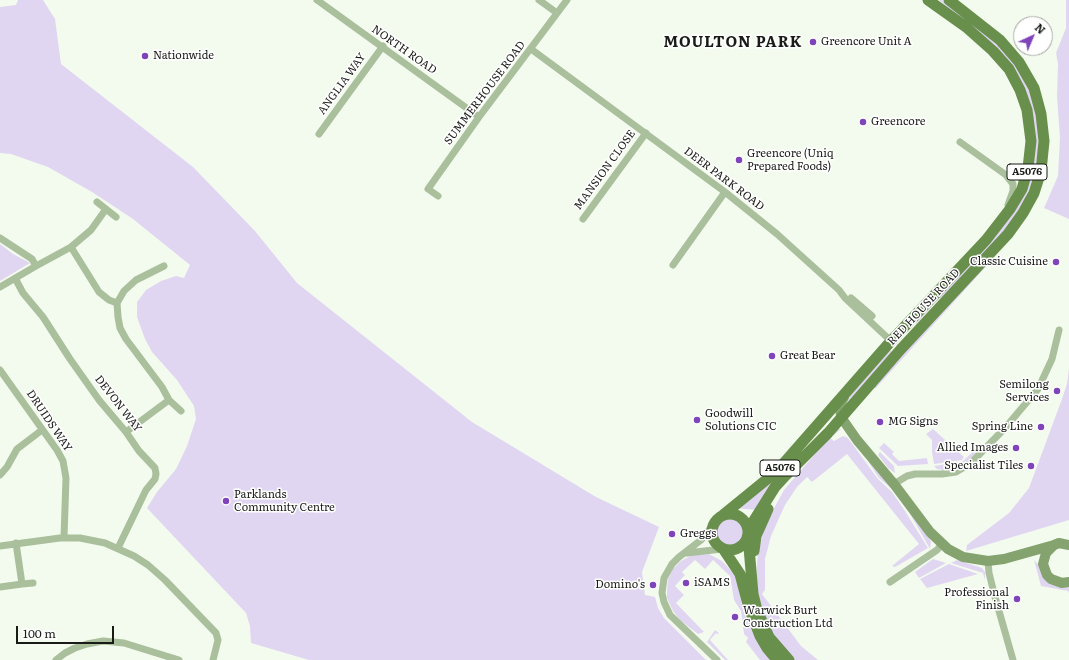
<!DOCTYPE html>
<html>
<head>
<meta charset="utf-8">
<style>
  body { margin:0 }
  #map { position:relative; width:1069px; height:660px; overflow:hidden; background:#f3fbee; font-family:Literata,serif }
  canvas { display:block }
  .north { position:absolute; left:1013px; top:16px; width:40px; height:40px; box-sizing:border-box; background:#fff; border:1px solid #a3a4a2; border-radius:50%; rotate:44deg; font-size:11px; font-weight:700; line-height:16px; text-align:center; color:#191b17 }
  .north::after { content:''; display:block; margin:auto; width:14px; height:18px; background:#7f44ba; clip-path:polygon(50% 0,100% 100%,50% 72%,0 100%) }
  .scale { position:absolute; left:16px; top:626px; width:98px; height:18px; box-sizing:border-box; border:2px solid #191b17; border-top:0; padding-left:5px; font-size:12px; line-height:14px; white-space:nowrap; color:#191b17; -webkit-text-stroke:3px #fff; paint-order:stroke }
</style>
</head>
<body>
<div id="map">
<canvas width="1069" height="660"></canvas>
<div class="north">N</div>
<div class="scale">100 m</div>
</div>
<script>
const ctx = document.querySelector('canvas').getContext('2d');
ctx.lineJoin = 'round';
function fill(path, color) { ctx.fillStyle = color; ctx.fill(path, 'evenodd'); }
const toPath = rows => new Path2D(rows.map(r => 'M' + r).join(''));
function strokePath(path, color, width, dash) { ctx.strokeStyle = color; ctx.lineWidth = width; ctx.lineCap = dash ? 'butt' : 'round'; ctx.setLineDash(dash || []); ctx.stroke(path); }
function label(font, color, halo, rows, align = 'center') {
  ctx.font = font + ' Literata,serif'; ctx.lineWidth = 3; ctx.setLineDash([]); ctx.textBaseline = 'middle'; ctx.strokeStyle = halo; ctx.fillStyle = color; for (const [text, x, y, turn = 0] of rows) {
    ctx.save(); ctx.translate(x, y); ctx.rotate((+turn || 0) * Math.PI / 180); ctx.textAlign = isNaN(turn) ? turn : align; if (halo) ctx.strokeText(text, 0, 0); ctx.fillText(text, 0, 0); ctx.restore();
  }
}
const green = toPath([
  [18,0,43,0,55,19,61,64,193,167,255,231,297,283,472,422,596,497,659,527,642,572,645,595,655,597,658,608,664,618,706,660,309,660,251,643,250,626,246,613,147,508,157,492,176,469,187,446,196,419,194,406,177,380,152,352,145,339,137,317,137,302,146,290,161,281,176,276,184,278,190,265,133,219,92,192,48,167,11,154,0,153,0,7,16,5],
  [939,0,942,0,977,26,995,41,1015,64,1031,94,1037,116,1039,134,1038,151,1034,176,1030,187,1022,205,1006,230,952,289,938,300,916,324,915,322,1023,195,1028,99,952,12],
  [1066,0,1069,0,1069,219,1044,208,1058,176,1060,138,1057,96,1058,64,1056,53,1066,28],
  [0,244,13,254,30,263,0,281],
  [990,260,991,261,875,389,874,387,901,355],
  [890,350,892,351,849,402,848,400,851,395],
  [1069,368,1069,520,966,551,967,545,1009,513,1029,488,1062,399,1067,384],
  [835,429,841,429,830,438,834,441,843,436,848,438,878,479,892,492,905,511,928,548,895,567,892,566,919,544,847,454,812,482,807,477,797,487,785,505,771,536,765,559,765,590,762,594,801,646,818,660,794,660,774,637,759,602,756,580,758,550,767,521,784,490,827,440],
  [933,429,964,457,962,460,934,464,932,452,932,440,926,434],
  [884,443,894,452,892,454,899,461,927,458,928,464,898,466,879,448],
  [982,443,981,448,970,459,958,467,943,470,937,469,934,466,962,462],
  [880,452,894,466,895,473,888,468,878,455],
  [870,462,883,478,894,489,929,537,931,542,930,549,909,512,893,490,879,478,869,463],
  [770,482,773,485,757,510,736,508],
  '716 532a14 14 0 1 1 28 0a14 14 0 1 1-28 0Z',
  [709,554,722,561,736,576,743,610,748,622,755,638,770,660,760,660,746,642,748,638,744,634,741,611,734,600,730,576,713,560,705,569,695,560,682,572,685,575,675,586,684,595,676,603,704,632,698,634,680,620,673,611,667,598,667,591,668,579,673,569,681,561,692,555],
  [933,559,946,563,919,578,915,572],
  [957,560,982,568,985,572,985,580,983,573,951,563],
  [1034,560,1038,564,1040,568,1069,583,1069,593,1068,591,1041,586],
  [949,564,978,574,927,588,920,579],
  [715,630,719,633,717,634,716,633,710,640,728,660,725,660,707,642]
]);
const street = toPath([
  [317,0,479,117],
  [539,0,557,13],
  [531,49,725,192,777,234,839,290,845,298,891,341],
  [319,134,383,46],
  [960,142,1006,175,1013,184,1013,191,1008,205],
  [1006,175,1016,176,1028,168],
  [438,196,428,189,479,117,567,0],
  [97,202,116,217],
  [583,219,646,133],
  [0,238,32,259,36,266],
  [71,247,99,292,109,300,117,303],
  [673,265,725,192],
  [164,266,136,280,124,291,117,303,118,317,120,328,126,339,162,387,169,400,181,411],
  [15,278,23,293,43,317,70,359,99,400,126,432,139,451,155,468,156,474,155,479,146,490,118,548],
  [0,287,36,266,71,247,91,230,106,209],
  [851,298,872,316],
  [0,370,57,450,63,461,66,478,64,537],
  [126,432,169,400],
  [0,475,7,467,17,449,42,430],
  [894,484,907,476,915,474,942,474,956,472,971,463,1005,428,1038,389,1052,359,1059,330],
  [713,525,701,540,679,557,672,564,664,578,662,593,664,602,670,615,717,660],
  [16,543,22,584,33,583],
  [0,546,60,538,80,538,105,543,134,556,148,565,165,580,216,633,218,640,213,660],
  [687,553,722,549],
  [988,561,989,573,995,597,1013,660],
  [890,582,937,550,942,544],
  [0,587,22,584],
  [56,660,65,653,75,648,87,644,103,641,124,643,179,660]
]);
const secondary = toPath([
  [844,397,840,406,841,417,857,440,894,484,930,532,948,549,963,557,988,561,1004,559,1054,545],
  [1069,545,1059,543,1054,545,1046,553,1043,564,1047,575,1051,579,1062,583,1069,582]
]);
const primary = toPath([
  '712 532a18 18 0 1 1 36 0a18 18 0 1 1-36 0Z',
  [723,515,777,471,891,341,986,240,1010,209,1022,189,1028,168,1031,141,1027,110,1020,90,1009,69,993,51,966,27,928,0],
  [748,530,775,487,786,475,828,433,901,349,1008,234,1023,213,1034,193,1041,171,1044,141,1041,114,1034,88,1019,62,1000,40,949,0],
  [748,536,753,594,757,610,769,637,789,660],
  [724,550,740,574,749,608,760,636,767,648,777,660],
  [754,551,756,536,768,509]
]);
const markers = [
  [813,42,4,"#7f44ba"],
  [145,56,4,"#7f44ba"],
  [863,122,4,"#7f44ba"],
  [739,160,4,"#7f44ba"],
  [1056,262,4,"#7f44ba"],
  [772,356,4,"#7f44ba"],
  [1057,391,4,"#7f44ba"],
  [697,420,4,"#7f44ba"],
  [880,422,4,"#7f44ba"],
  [1041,427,4,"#7f44ba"],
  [1016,448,4,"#7f44ba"],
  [1031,466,4,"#7f44ba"],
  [226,501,4,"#7f44ba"],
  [672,534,4,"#7f44ba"],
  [686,583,4,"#7f44ba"],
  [653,585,4,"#7f44ba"],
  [1017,599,4,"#7f44ba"],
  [735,617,4,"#7f44ba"]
];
const shields = [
  [1027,172,40],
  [780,468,40]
];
const shieldNames = [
  ["A5076",1027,172],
  ["A5076",780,468]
];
const poiNames = [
  ["Greencore Unit A",821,42],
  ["Nationwide",153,56],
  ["Greencore",871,122],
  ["Greencore (Uniq",747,154],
  ["Prepared Foods)",747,167],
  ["Classic Cuisine",1048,262,"right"],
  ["Great Bear",780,356],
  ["Semilong",1049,385,"right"],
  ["Services",1049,398,"right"],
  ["Goodwill",705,414],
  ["Solutions CIC",705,427],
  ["MG Signs",888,422],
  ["Spring Line",1033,427,"right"],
  ["Allied Images",1008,448,"right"],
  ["Specialist Tiles",1023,466,"right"],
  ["Parklands",234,495],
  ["Community Centre",234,508],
  ["Greggs",680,534],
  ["iSAMS",694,583],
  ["Domino's",645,585,"right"],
  ["Professional",1009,593,"right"],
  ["Finish",1009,606,"right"],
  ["Warwick Burt",743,611],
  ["Construction Ltd",743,624]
];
const streetNames = [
  ["NORTH ROAD",404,50,35],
  ["ANGLIA WAY",342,84,-54],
  ["SUMMERHOUSE ROAD",485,93,-53],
  ["MANSION CLOSE",605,170,-54],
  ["DEER PARK ROAD",724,179,37],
  ["RED HOUSE ROAD",924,307,-47],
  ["DEVON WAY",118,404,52],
  ["DRUIDS WAY",49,421,56]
];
const districtNames = [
  ["MOULTON PARK",733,43]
];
fill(green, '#e1d6f2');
strokePath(street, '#aabf9c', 7);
strokePath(secondary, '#84a36e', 10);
strokePath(primary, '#698f4c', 11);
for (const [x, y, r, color] of markers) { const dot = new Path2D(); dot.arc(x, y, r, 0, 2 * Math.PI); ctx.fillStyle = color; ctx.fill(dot); strokePath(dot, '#fff', 1.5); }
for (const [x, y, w] of shields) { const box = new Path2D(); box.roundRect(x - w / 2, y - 8, w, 16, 3); ctx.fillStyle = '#fff'; ctx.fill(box); strokePath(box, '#191b17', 1); }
label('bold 10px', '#191b17', null, shieldNames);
label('11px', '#191b17', '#fff', poiNames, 'left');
label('11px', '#191b17', '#fff', streetNames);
ctx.letterSpacing = '1px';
label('bold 15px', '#191b17', '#fff', districtNames);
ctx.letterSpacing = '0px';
</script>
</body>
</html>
